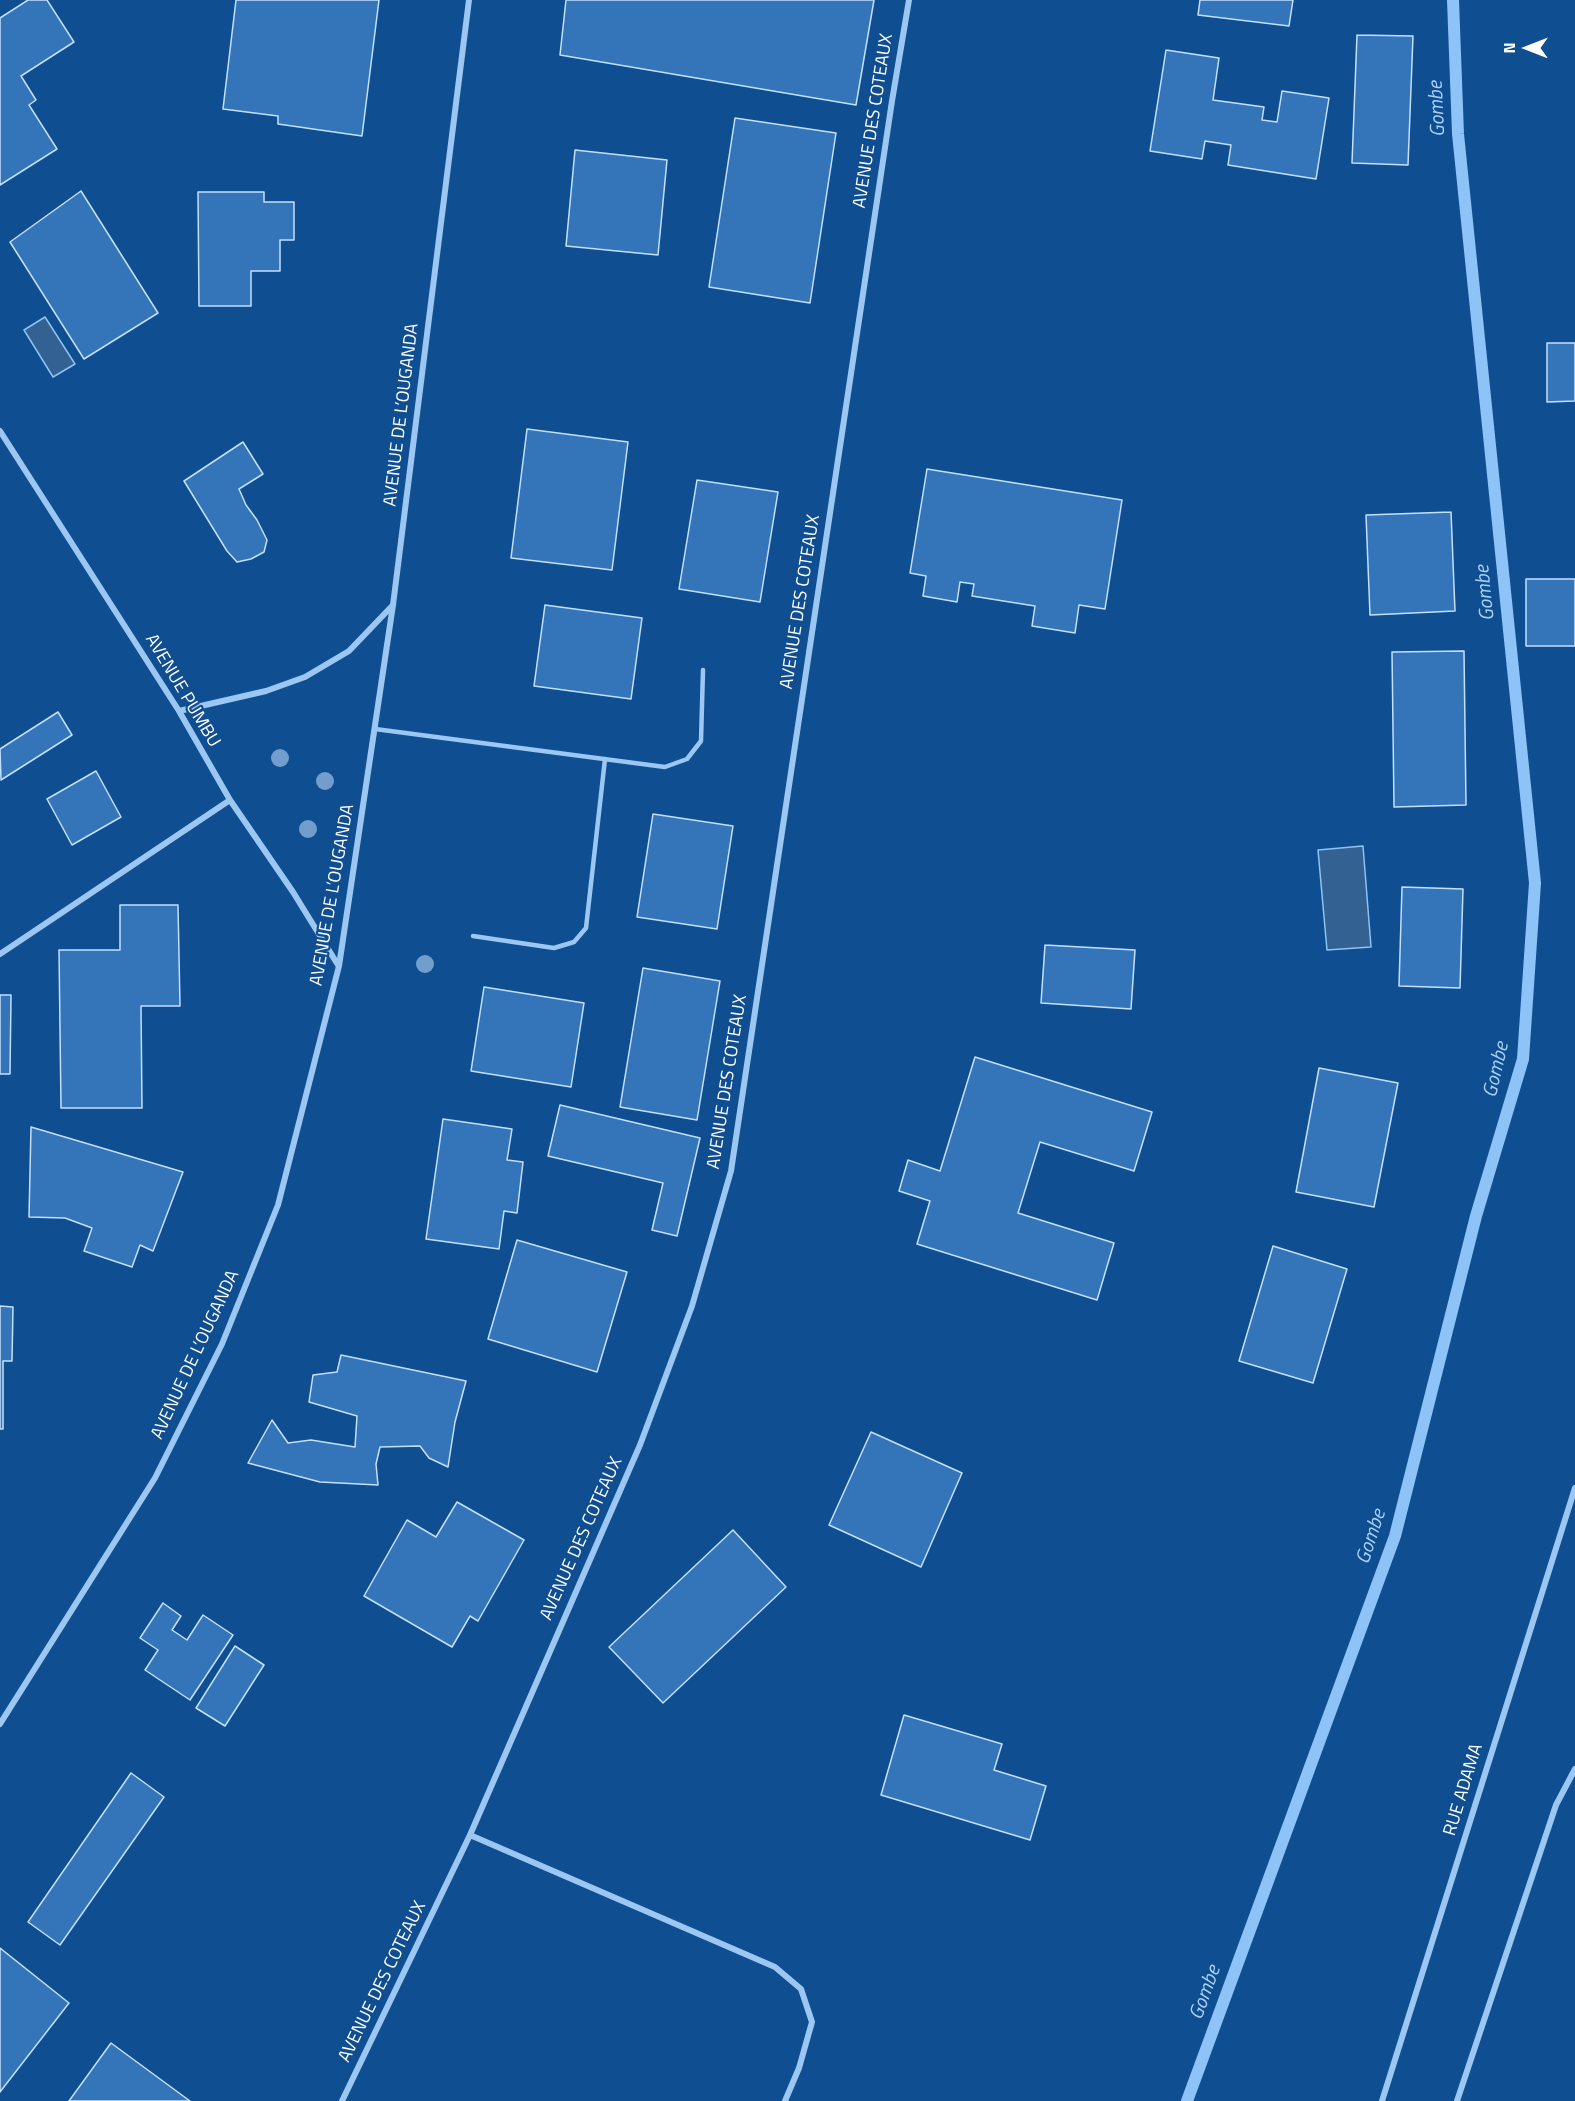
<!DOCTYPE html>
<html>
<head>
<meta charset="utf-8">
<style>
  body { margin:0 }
  #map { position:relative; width:1575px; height:2101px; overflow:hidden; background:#104e92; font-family:"Titillium Web",sans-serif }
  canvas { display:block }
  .north { position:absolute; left:1497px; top:18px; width:60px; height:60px; -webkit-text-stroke:4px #104e92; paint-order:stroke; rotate:270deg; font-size:16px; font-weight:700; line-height:24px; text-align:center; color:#fff }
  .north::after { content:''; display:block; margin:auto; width:21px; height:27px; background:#fff; clip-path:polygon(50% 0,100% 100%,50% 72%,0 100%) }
</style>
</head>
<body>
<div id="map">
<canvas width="1575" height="2101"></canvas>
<div class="north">N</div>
</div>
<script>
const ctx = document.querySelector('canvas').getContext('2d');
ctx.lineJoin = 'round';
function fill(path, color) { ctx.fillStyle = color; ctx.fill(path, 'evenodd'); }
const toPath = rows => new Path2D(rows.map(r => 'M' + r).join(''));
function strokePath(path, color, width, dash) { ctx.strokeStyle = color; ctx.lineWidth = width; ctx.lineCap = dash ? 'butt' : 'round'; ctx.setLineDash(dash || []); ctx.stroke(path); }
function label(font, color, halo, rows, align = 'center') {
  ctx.font = font + ' "Titillium Web",sans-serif'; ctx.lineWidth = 4.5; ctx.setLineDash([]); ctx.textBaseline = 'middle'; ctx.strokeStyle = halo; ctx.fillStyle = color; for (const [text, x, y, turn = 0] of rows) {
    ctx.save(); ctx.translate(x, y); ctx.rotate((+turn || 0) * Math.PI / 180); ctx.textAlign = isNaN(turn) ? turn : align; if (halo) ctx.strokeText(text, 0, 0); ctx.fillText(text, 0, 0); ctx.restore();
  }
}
const water = toPath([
  [45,317,75,364,53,377,24,330,45,317],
  [1363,846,1371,947,1327,950,1318,850,1363,846]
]);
const stream = toPath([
  [1187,2101,1395,1536,1476,1216,1523,1059,1535,883,1458,134,1453,0]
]);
const building = toPath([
  [28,0,47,0,74,42,21,76,36,100,29,105,57,149,0,185,0,18,28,0],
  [236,0,379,0,362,136,278,124,278,116,223,109,236,0],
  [566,0,874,0,856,105,560,55,566,0],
  [1200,0,1293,0,1289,26,1198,15,1200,0],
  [1357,35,1413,36,1408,165,1352,163,1357,35],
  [1166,50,1219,58,1213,100,1264,107,1262,120,1277,122,1282,91,1329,98,1316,179,1228,165,1231,145,1205,141,1202,159,1150,151,1166,50],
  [735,118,836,133,810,303,709,287,735,118],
  [575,150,667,160,658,255,566,246,575,150],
  [81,191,158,313,84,359,10,242,81,191],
  [198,192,264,192,264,202,294,202,294,240,280,240,280,271,251,271,251,306,199,306,198,192],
  [1547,343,1575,343,1575,401,1547,402,1547,343],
  [527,429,628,442,612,570,511,558,527,429],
  [243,442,263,474,239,489,246,505,257,520,267,540,264,552,251,559,237,562,227,551,184,481,243,442],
  [927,469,1122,500,1105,609,1079,605,1075,633,1032,626,1035,606,972,596,974,584,960,582,957,602,923,596,926,576,910,573,927,469],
  [697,480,778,492,760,602,679,589,697,480],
  [1451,512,1455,611,1370,615,1366,515,1451,512],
  [1526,579,1575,579,1575,646,1526,646,1526,579],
  [545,605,642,618,631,699,534,686,545,605],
  [1464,651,1466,805,1394,807,1392,652,1464,651],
  [58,712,72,735,1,780,0,749,58,712],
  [96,771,121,817,72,845,47,799,96,771],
  [653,814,733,826,717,929,637,917,653,814],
  [1402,887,1463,889,1460,988,1399,986,1402,887],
  [120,905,178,905,180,1006,141,1006,142,1108,61,1108,59,950,120,950,120,905],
  [1045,945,1135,950,1131,1009,1041,1003,1045,945],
  [643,968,720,981,697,1120,620,1107,643,968],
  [484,987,584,1003,571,1087,471,1071,484,987],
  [0,995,11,995,10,1074,0,1074,0,995],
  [975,1057,1152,1112,1134,1171,1040,1142,1018,1213,1114,1243,1097,1300,917,1244,930,1201,899,1191,908,1160,940,1171,975,1057],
  [1319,1068,1398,1083,1374,1207,1296,1192,1319,1068],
  [560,1105,700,1138,677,1236,652,1230,663,1183,548,1156,560,1105],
  [443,1119,512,1129,507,1160,523,1162,517,1213,504,1211,499,1249,426,1239,443,1119],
  [31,1127,183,1172,153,1251,140,1245,132,1267,84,1251,92,1228,65,1218,29,1217,31,1127],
  [517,1240,627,1272,597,1372,488,1339,517,1240],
  [1273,1246,1347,1269,1313,1383,1239,1361,1273,1246],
  [0,1306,13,1307,12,1361,3,1361,3,1429,0,1429,0,1306],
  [341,1355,466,1381,455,1422,448,1467,429,1458,420,1446,380,1447,376,1464,378,1485,320,1482,248,1463,272,1420,288,1443,311,1440,355,1447,357,1416,309,1402,313,1375,337,1372,341,1355],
  [871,1432,962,1473,921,1567,829,1525,871,1432],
  [457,1502,524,1540,478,1621,470,1616,452,1647,364,1596,407,1520,436,1537,457,1502],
  [733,1530,786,1587,663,1703,609,1647,733,1530],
  [163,1603,181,1616,172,1630,187,1640,203,1615,233,1635,190,1700,145,1670,158,1650,140,1638,163,1603],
  [235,1646,264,1665,225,1726,196,1708,235,1646],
  [904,1715,1002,1744,994,1770,1046,1786,1030,1840,881,1795,904,1715],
  [131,1773,164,1797,60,1945,28,1922,131,1773],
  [0,1948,69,2003,0,2092,0,1948],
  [111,2043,190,2101,69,2101,111,2043]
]);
const lane = toPath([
  [375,729,665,767,687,759,701,741,703,670],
  [473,936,554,948,574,942,586,928,605,759]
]);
const street = toPath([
  [0,431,179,711,230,800,293,892,338,965],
  [179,711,266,691,305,677,349,651,393,605],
  [0,954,230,800],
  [0,1724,155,1478,222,1344,278,1205,339,966,393,605,469,0],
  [470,1835,775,1967,801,1989,812,2022,799,2068,785,2101],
  [342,2101,470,1835,640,1445,692,1306,731,1171,892,101,909,0],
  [1382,2101,1575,1488],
  [1457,2101,1556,1805,1575,1769]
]);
const trees = [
  [280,758],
  [325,781],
  [308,829],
  [425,964]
];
const streetNames = [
  ["AVENUE DES COTEAUX",874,121,-81],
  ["AVENUE DE L’OUGANDA",402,415,-83],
  ["AVENUE DES COTEAUX",801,602,-81],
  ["AVENUE PUMBU",182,691,59],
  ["AVENUE DE L’OUGANDA",333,895,-80],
  ["AVENUE DES COTEAUX",728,1082,-81],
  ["AVENUE DE L’OUGANDA",196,1355,-65],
  ["AVENUE DES COTEAUX",582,1539,-66],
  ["RUE ADAMA",1464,1790,-73],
  ["AVENUE DES COTEAUX",383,1982,-64]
];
const waterNames = [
  ["Gombe",1438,109,-93],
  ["Gombe",1486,593,-96],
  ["Gombe",1497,1070,-77],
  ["Gombe",1372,1537,-72],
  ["Gombe",1206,1993,-70]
];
fill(water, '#326192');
strokePath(water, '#8dc3f7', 1.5);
strokePath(stream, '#8dc3f7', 12);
fill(building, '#3475ba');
strokePath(building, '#c3e0fe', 1.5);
strokePath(lane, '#9cc7f3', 4.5);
strokePath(street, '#9cc7f3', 6);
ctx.fillStyle = '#729ecd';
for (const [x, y] of trees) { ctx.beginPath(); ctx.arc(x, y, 9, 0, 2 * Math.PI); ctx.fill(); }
label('18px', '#fff', '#104e92', streetNames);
label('italic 20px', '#a8d1fa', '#104e92', waterNames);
</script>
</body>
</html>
